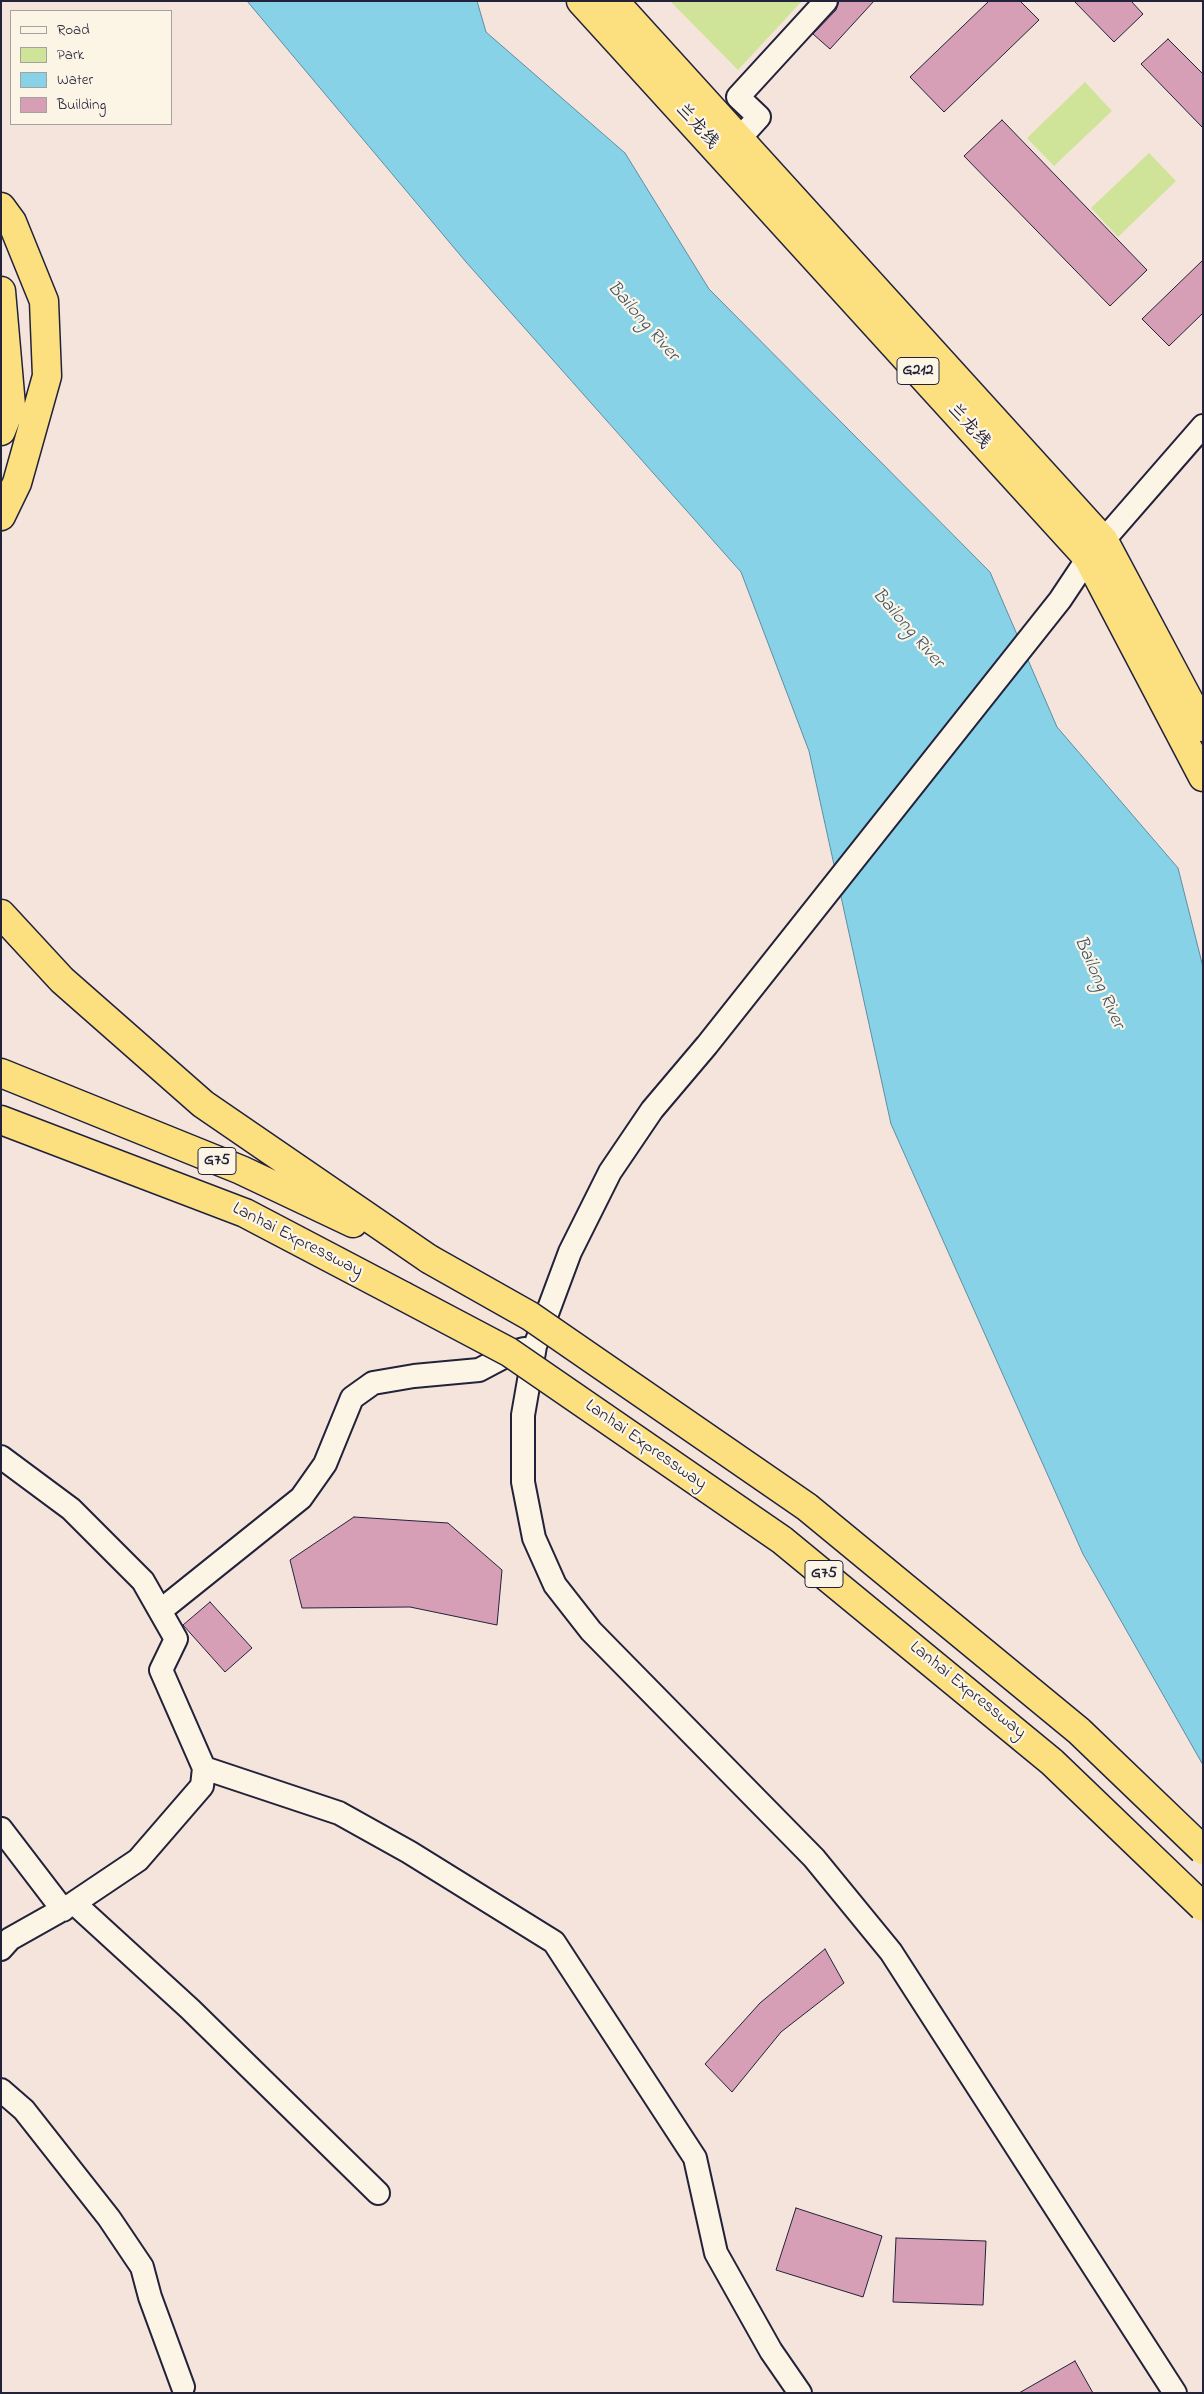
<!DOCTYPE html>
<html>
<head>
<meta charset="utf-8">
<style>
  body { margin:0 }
  #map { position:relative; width:1204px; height:2394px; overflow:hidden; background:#f4e4db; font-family:"Indie Flower",sans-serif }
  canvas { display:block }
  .frame { position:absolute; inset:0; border:2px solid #22223b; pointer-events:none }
  .legend { position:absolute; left:10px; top:10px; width:162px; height:115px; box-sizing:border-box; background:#fcf5e5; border:1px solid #a5a1a1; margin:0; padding:6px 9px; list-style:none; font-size:15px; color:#22223b }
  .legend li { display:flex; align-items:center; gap:10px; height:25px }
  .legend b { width:25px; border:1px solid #a5a1a1 }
</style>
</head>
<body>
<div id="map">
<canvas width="1204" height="2394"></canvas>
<div class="frame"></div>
<ul class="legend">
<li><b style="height:6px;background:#fcf5e5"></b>Road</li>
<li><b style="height:14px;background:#d0e499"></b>Park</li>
<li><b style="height:14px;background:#87d2e7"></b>Water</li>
<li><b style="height:14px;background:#d69fb5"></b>Building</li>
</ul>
</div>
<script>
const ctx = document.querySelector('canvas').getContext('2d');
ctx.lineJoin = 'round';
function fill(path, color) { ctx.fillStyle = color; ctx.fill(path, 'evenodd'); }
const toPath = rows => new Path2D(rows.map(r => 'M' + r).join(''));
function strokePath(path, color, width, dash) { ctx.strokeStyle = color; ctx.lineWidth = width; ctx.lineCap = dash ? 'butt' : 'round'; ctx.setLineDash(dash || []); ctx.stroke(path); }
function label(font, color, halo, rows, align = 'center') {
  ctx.font = font + ' "Indie Flower","LXGW WenKai TC",sans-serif'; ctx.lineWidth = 4.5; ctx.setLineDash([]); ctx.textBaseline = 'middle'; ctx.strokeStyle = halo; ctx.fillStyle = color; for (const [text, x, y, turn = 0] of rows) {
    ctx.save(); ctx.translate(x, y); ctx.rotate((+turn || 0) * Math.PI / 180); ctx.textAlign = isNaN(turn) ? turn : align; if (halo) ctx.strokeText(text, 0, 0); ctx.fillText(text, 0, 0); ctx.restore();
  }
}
const green = toPath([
  [670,1,802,1,738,70],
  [1085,82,1112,111,1054,166,1027,138],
  [1149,153,1176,181,1118,237,1091,208]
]);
const water = toPath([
  [247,1,477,1,486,32,625,153,709,289,990,572,1057,727,1178,868,1203,967,1203,1765,1083,1554,891,1124,809,751,741,572,466,262,247,1]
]);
const building = toPath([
  [839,1,874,1,830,49,813,34,836,10,839,1],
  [989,1,1020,1,1039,20,944,112,910,77,989,1],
  [1074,1,1131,1,1143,14,1114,42,1074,1],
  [1168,39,1203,74,1203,128,1141,64,1168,39],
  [1002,120,1147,270,1110,306,964,156,1002,120],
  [1203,260,1203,313,1169,346,1142,319,1203,260],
  [354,1517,448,1523,502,1570,497,1625,410,1607,302,1608,290,1560,354,1517],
  [210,1602,252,1648,225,1672,183,1625,210,1602],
  [825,1949,844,1983,781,2032,732,2092,705,2064,760,2003,825,1949],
  [796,2208,882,2236,863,2297,776,2270,796,2208],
  [896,2238,986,2241,983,2305,893,2302,896,2238],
  [1075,2361,1093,2393,1019,2393,1075,2361]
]);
const minor = toPath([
  [739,139,759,117,738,97,826,1],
  [1,1457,71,1509,143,1581,176,1639,161,1670,204,1768,202,1786,138,1860,74,1903,10,1939,1,1949],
  [160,1611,301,1498,325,1464,352,1398,373,1383,414,1376,479,1370,513,1352,524,1349],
  [204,1768,339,1813,409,1852,554,1942,695,2158,716,2253,771,2351,800,2393],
  [1,1829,63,1910],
  [74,1903,190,2009,378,2193],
  [1,2090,24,2110,109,2218,142,2267,150,2297,183,2387],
  [1175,2393,891,1952,814,1858,591,1631,555,1585,534,1538,523,1482,523,1415,535,1346,570,1252,610,1172,652,1110,707,1045,1060,600,1088,558,1203,426]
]);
const highway = toPath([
  [581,1,1088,558,1203,777],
  [614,1,1104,541,1203,727],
  [1,207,12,222,44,301,47,376,17,483,1,516],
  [1,291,11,406,1,431],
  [1,914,62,980,203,1104,429,1259],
  [1,1073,241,1170,353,1223],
  [1,1120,245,1213,403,1296]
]);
const highwayBridge = toPath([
  [429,1259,530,1316,807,1507,1079,1731,1203,1850],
  [403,1296,509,1352,782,1540,1052,1762,1203,1907]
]);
const shields = [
  [918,371,42],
  [217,1161,38],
  [824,1574,38]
];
const shieldNames = [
  ["G212",918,371],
  ["G75",217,1161],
  ["G75",824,1574]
];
const streetNames = [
  ["兰龙线",696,127,48],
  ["兰龙线",968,427,48],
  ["Lanhai Expressway",297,1241,27],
  ["Lanhai Expressway",645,1446,35],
  ["Lanhai Expressway",967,1691,39]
];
const waterNames = [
  ["Bailong River",642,322,49],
  ["Bailong River",907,629,49],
  ["Bailong River",1098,983,66]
];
fill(green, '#d0e499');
fill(water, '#87d2e7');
strokePath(water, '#5f8ca2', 1);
fill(building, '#d69fb5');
strokePath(building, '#22223b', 1);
strokePath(minor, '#22223b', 26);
strokePath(highway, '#22223b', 31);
strokePath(minor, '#fcf5e5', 22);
strokePath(highway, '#fce080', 28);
strokePath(highwayBridge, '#22223b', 31, []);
strokePath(highwayBridge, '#fce080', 28);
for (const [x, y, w] of shields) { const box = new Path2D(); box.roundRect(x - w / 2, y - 13.5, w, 27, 4); ctx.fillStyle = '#fcf5e5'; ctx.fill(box); strokePath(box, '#22223b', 1); }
label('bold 16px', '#22223b', null, shieldNames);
label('18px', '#22223b', '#fcf5e5', streetNames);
label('italic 19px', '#40576f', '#fcf5e5', waterNames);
</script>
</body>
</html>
